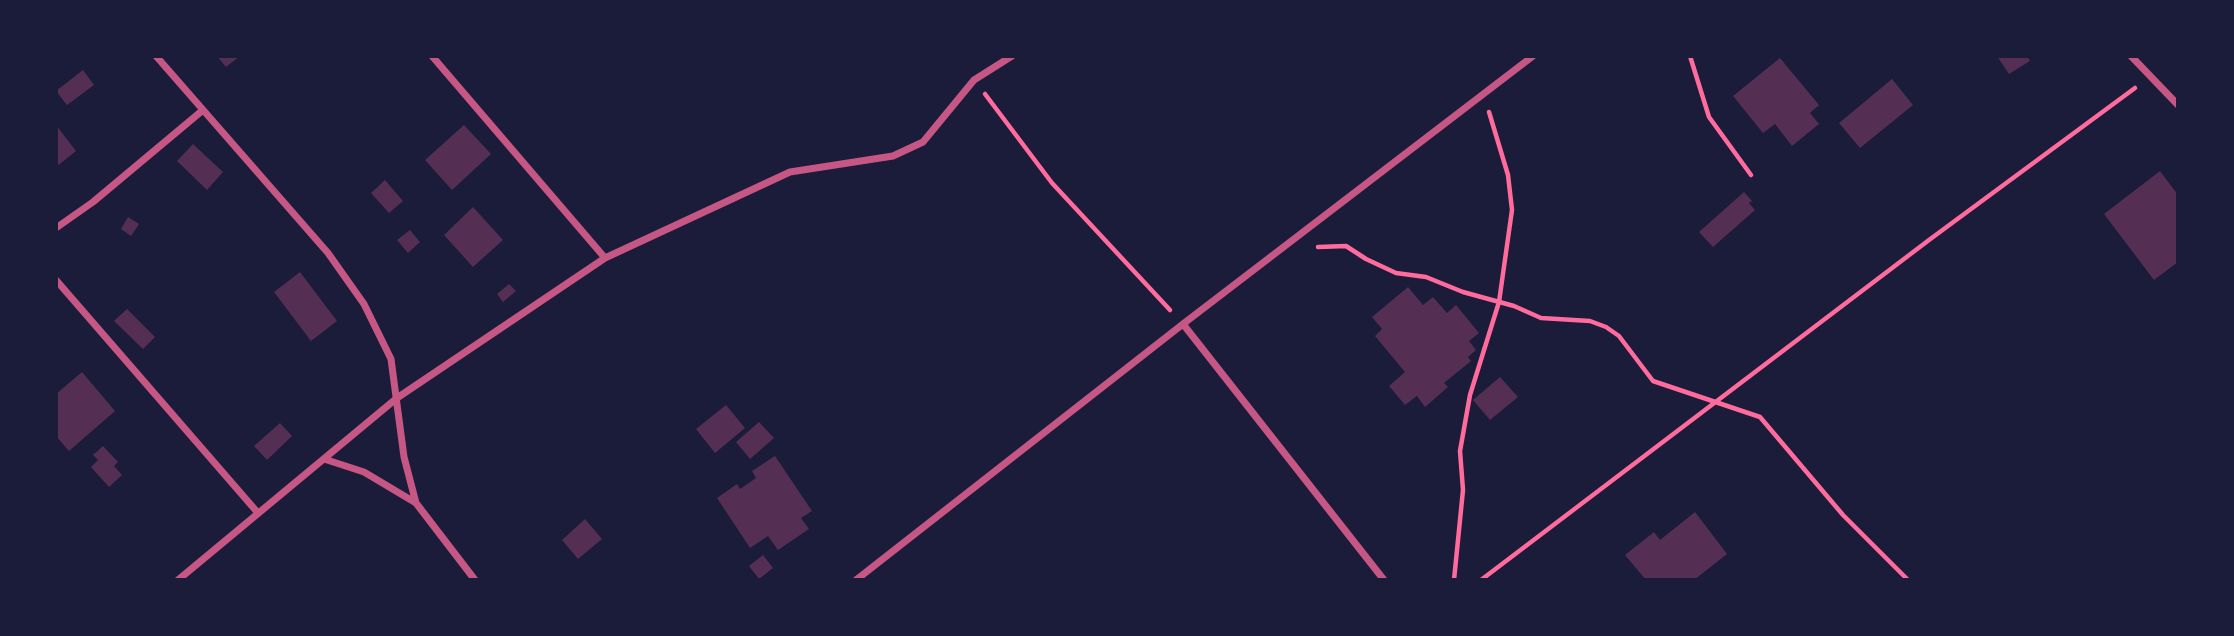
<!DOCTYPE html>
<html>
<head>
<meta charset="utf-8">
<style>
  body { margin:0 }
  #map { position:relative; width:2234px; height:636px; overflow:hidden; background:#1b1b3a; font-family:"Fira Sans",sans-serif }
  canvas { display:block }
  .frame { position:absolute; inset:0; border:58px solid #1b1b3a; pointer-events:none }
</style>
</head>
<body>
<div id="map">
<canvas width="2234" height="636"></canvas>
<div class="frame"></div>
</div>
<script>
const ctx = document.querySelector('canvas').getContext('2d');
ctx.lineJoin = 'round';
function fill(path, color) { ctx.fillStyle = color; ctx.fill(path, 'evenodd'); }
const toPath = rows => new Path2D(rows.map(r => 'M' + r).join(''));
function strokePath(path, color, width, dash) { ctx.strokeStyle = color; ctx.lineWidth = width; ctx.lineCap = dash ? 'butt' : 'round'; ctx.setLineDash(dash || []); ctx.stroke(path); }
const building = toPath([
  [217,56,240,56,226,67],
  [1997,56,2027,56,2030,61,2009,74],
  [1780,58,1819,105,1810,113,1819,124,1792,146,1775,124,1763,133,1733,96],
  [83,70,94,85,67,105,56,91],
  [1892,79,1913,105,1860,148,1839,123],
  [56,125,76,151,56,167],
  [464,125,491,154,452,190,425,160],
  [193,144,223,172,207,190,177,161],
  [2160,171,2178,195,2178,262,2154,280,2104,214],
  [385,180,403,201,389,213,371,193],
  [1744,192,1752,201,1749,203,1755,210,1713,247,1699,232],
  [473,207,503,240,473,267,444,235],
  [128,217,139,224,131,236,121,229],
  [410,230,420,242,408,253,397,240],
  [300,272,337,321,311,341,274,292],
  [509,284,516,291,503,302,497,294],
  [1408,287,1423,305,1433,297,1447,313,1456,305,1479,333,1469,341,1476,350,1468,357,1471,361,1444,383,1448,387,1425,407,1417,396,1405,405,1389,386,1405,372,1375,336,1382,329,1372,317],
  [127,309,155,337,143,349,114,321],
  [82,372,115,411,69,451,56,436,56,394],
  [1500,377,1518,397,1490,420,1473,400],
  [726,405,745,428,715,453,696,429],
  [759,422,774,438,750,459,736,442],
  [280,423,292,436,267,460,254,446],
  [103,446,118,462,114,466,122,475,109,487,91,467,98,460,93,455],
  [775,456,812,511,801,518,809,529,778,550,768,536,750,548,717,498,737,484,740,489,756,478,752,471],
  [1695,512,1727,554,1694,580,1646,580,1625,555,1654,532,1660,540],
  [585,519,602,539,578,559,562,540],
  [763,555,773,568,759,579,749,566]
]);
const path = toPath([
  [1690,56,1709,117,1751,175],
  [985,94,1052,183,1170,310],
  [1318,247,1346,246,1366,259,1396,273,1426,277,1463,292,1514,306,1541,318,1590,321,1606,327,1619,336,1653,381,1760,417,1843,515,1908,580],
  [1454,580,1463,490,1460,451,1470,395,1499,302,1512,210,1508,175,1489,112],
  [1481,580,1929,240,2135,88]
]);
const minor = toPath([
  [156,56,328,253,364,304,391,359,404,457,416,503,475,580],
  [432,56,605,258],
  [2131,56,2178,105],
  [56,228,93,202,203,110],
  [56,280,258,513],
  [1183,324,1384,580],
  [324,459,364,472,416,503],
  [178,580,397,398,605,258,790,172,893,156,923,142,974,80,1012,56],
  [856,580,1183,324,1533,56]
]);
fill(building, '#542f53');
strokePath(path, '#ff6b9d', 4.5);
strokePath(minor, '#c65784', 7);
</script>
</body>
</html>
